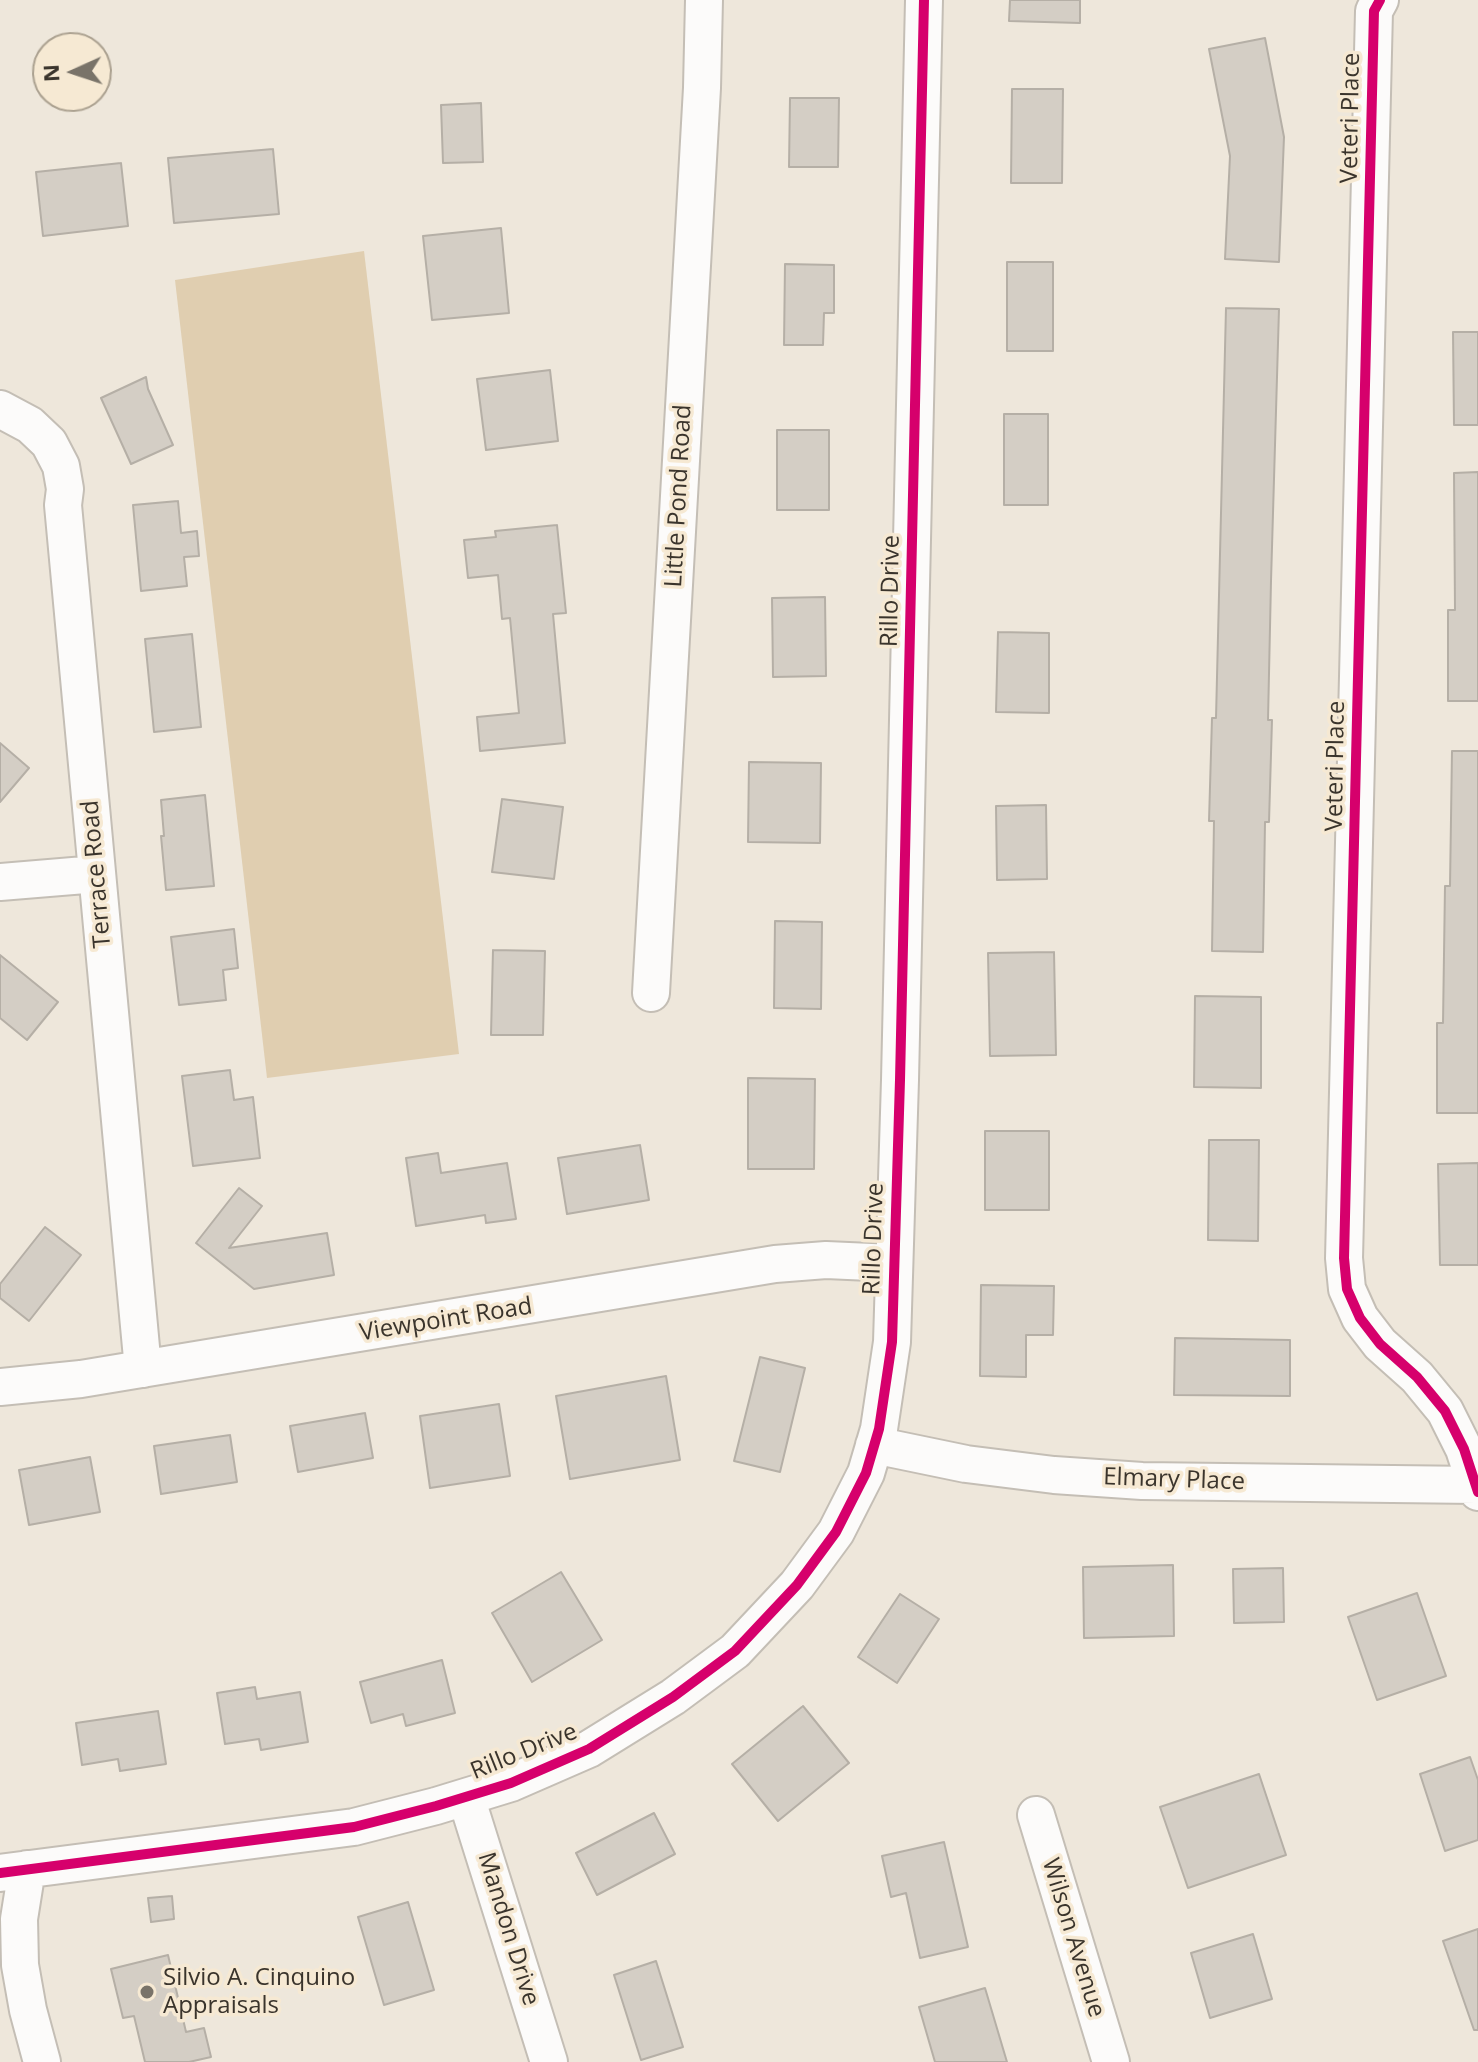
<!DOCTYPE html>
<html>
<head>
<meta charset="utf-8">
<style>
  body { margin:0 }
  #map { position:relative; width:1478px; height:2062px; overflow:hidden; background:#eee7db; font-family:"Open Sans",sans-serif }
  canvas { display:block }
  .north { position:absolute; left:32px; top:32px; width:80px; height:80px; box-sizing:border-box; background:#f6e9d3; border:2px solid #aba190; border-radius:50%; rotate:267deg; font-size:22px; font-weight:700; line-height:32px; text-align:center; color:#3a342c }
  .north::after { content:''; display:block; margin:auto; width:28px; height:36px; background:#797369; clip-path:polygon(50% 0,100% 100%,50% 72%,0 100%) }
</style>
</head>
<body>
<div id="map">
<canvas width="1478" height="2062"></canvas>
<div class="north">N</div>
</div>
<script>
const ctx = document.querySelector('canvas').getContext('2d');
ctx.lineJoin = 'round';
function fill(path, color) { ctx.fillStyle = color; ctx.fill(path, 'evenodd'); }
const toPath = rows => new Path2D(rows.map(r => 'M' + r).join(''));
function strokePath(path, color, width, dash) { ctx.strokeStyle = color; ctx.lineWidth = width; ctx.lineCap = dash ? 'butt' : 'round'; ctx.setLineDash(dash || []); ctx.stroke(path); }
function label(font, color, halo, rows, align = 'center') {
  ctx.font = font + ' "Open Sans",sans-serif'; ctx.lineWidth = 7; ctx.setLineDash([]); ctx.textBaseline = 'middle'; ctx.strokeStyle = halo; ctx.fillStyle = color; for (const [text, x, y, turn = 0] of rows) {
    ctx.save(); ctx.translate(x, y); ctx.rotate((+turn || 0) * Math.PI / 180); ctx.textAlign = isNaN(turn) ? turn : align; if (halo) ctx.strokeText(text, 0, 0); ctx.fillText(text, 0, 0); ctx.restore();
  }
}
const green = toPath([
  [364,251,459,1054,267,1078,175,280]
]);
const building = toPath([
  [1010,0,1080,0,1080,23,1009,21,1010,0],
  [1265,38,1284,137,1279,262,1225,259,1230,156,1209,49,1265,38],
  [1012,89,1063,89,1062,183,1011,183,1012,89],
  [790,98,839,98,838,167,789,167,790,98],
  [481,103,483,162,443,163,441,105,481,103],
  [273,149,279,214,174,223,168,158,273,149],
  [121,163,128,226,43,236,36,172,121,163],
  [501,228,509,313,432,320,423,236,501,228],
  [1007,262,1053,262,1053,351,1007,351,1007,262],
  [785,264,834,265,834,313,824,313,823,345,784,345,785,264],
  [1226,308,1279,309,1271,581,1268,720,1272,720,1269,822,1265,822,1263,952,1212,951,1214,821,1209,821,1212,718,1216,718,1226,308],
  [1453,332,1478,332,1478,425,1454,425,1453,332],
  [550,370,558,441,486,450,477,379,550,370],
  [146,377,148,389,173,445,131,464,101,398,146,377],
  [1004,414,1048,414,1048,505,1004,505,1004,414],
  [777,430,829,430,829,510,777,510,777,430],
  [1478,472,1478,701,1448,701,1448,610,1455,610,1454,473,1478,472],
  [178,501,181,533,197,531,199,556,184,557,187,586,141,591,133,505,178,501],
  [557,525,566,613,553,614,565,743,480,751,477,717,519,713,510,618,502,619,498,575,468,578,464,540,496,537,495,531,557,525],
  [825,597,826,676,773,677,772,598,825,597],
  [998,632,1049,633,1049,713,996,712,998,632],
  [192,634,201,727,154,732,145,639,192,634],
  [0,743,29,768,0,802,0,743],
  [1452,751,1478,751,1478,1113,1437,1113,1437,1023,1443,1023,1445,886,1450,886,1452,751],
  [749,762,821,763,820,843,748,842,749,762],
  [205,795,214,886,166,890,161,836,164,836,161,800,205,795],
  [502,799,563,807,554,879,492,872,502,799],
  [1046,805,1047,879,997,880,996,806,1046,805],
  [775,921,822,922,821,1009,774,1008,775,921],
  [234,929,238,968,223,970,226,1000,179,1005,171,937,234,929],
  [493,950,545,951,543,1035,491,1035,493,950],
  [1054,952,1056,1055,990,1056,988,953,1054,952],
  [0,955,58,1002,27,1040,0,1018,0,955],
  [1195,996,1261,997,1261,1088,1194,1087,1195,996],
  [230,1070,234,1100,253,1097,260,1158,193,1166,182,1076,230,1070],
  [748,1078,815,1079,814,1169,748,1169,748,1078],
  [985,1131,1049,1131,1049,1210,985,1210,985,1131],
  [1209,1140,1259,1140,1258,1241,1208,1240,1209,1140],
  [640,1145,649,1200,567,1214,558,1158,640,1145],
  [438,1153,441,1173,507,1163,516,1219,486,1223,485,1215,416,1226,406,1158,438,1153],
  [1478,1163,1478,1265,1440,1265,1438,1164,1478,1163],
  [239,1188,262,1206,229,1248,327,1233,334,1275,254,1289,196,1243,239,1188],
  [45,1227,81,1255,29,1321,0,1298,0,1284,45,1227],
  [981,1285,1054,1286,1053,1335,1026,1335,1026,1377,980,1376,981,1285],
  [1175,1338,1290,1340,1290,1396,1174,1395,1175,1338],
  [760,1357,805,1368,780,1472,734,1461,760,1357],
  [666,1376,680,1460,570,1479,556,1396,666,1376],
  [499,1404,510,1476,430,1488,420,1416,499,1404],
  [365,1413,373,1458,298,1472,290,1426,365,1413],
  [230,1435,237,1482,161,1494,154,1446,230,1435],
  [90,1457,100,1512,29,1525,19,1470,90,1457],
  [1173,1565,1174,1636,1084,1638,1083,1567,1173,1565],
  [1283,1568,1284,1622,1234,1623,1233,1569,1283,1568],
  [561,1572,602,1640,532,1682,492,1613,561,1572],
  [1417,1593,1446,1676,1377,1700,1348,1617,1417,1593],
  [900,1594,939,1619,897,1683,858,1657,900,1594],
  [442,1660,455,1713,406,1726,403,1714,371,1723,360,1682,442,1660],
  [255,1687,257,1699,300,1692,308,1742,261,1750,259,1739,225,1744,217,1693,255,1687],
  [803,1706,849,1763,778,1821,732,1764,803,1706],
  [158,1711,166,1764,120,1771,118,1759,82,1765,76,1723,158,1711],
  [1470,1757,1478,1780,1478,1840,1445,1851,1420,1774,1470,1757],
  [1259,1774,1286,1855,1188,1888,1160,1807,1259,1774],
  [654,1813,675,1854,597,1895,576,1853,654,1813],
  [944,1842,968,1947,920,1958,906,1893,891,1897,882,1856,944,1842],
  [172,1896,174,1919,151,1922,148,1898,172,1896],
  [408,1902,434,1990,384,2005,358,1917,408,1902],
  [1478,1929,1478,2030,1474,2030,1443,1941,1478,1929],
  [1253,1934,1272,1999,1210,2018,1191,1953,1253,1934],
  [168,1955,186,2032,204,2028,211,2057,189,2062,145,2062,134,2016,123,2018,111,1969,168,1955],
  [656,1961,683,2047,641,2060,614,1975,656,1961],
  [985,1988,1007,2062,935,2062,919,2007,985,1988]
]);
const minor = toPath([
  [1380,0,1374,11,1344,1258,1347,1289,1360,1318,1380,1344,1417,1377,1445,1411,1464,1449,1478,1492],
  [0,409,30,425,49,443,61,466,65,489,63,505,143,1369],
  [0,882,97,874],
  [651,993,702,88,704,0],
  [0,1387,81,1379,775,1264,826,1260,893,1263],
  [874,1445,966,1464,1054,1475,1142,1481,1476,1485],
  [466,1797,549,2062],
  [1036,1815,1111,2062],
  [27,1869,19,1919,20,1965,28,2010,42,2062],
  [0,1873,354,1827,436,1806,511,1783,589,1749,673,1697,735,1651,797,1585,836,1532,866,1473,879,1429,892,1342,900,1080,924,0]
]);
const cycleway = toPath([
  [1380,0,1374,11,1344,1258,1347,1289,1360,1318,1380,1344,1417,1377,1445,1411,1464,1449,1478,1492],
  [0,1873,354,1827,436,1806,511,1783,589,1749,673,1697,735,1651,797,1585,836,1532,866,1473,879,1429,892,1342,900,1080,924,0]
]);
const markers = [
  [147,1992,8,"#797369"]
];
const streetNames = [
  ["Veteri Place",1351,118,-89],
  ["Little Pond Road",679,496,-87],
  ["Rillo Drive",891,591,-89],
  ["Veteri Place",1336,766,-89],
  ["Terrace Road",97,874,-95],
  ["Rillo Drive",874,1239,-88],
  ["Viewpoint Road",446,1320,-9],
  ["Elmary Place",1174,1480,2],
  ["Rillo Drive",524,1752,-22],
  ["Mandon Drive",508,1929,73],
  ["Wilson Avenue",1073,1938,73]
];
const poiNames = [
  ["Silvio A. Cinquino",163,1978],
  ["Appraisals",163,2006]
];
fill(green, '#e0ceb0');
fill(building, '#d4cec5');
strokePath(building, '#b5afa6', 2);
strokePath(minor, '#c4beb5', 40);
strokePath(minor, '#fcfbfa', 36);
strokePath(cycleway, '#d6006c', 10);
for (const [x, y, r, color] of markers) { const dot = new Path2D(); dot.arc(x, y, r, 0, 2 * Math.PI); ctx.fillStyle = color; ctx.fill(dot); strokePath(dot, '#f6e9d3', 3); }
label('24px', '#3a342c', '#f6e9d3', streetNames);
label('24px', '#3a342c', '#f6e9d3', poiNames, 'left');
</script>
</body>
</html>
